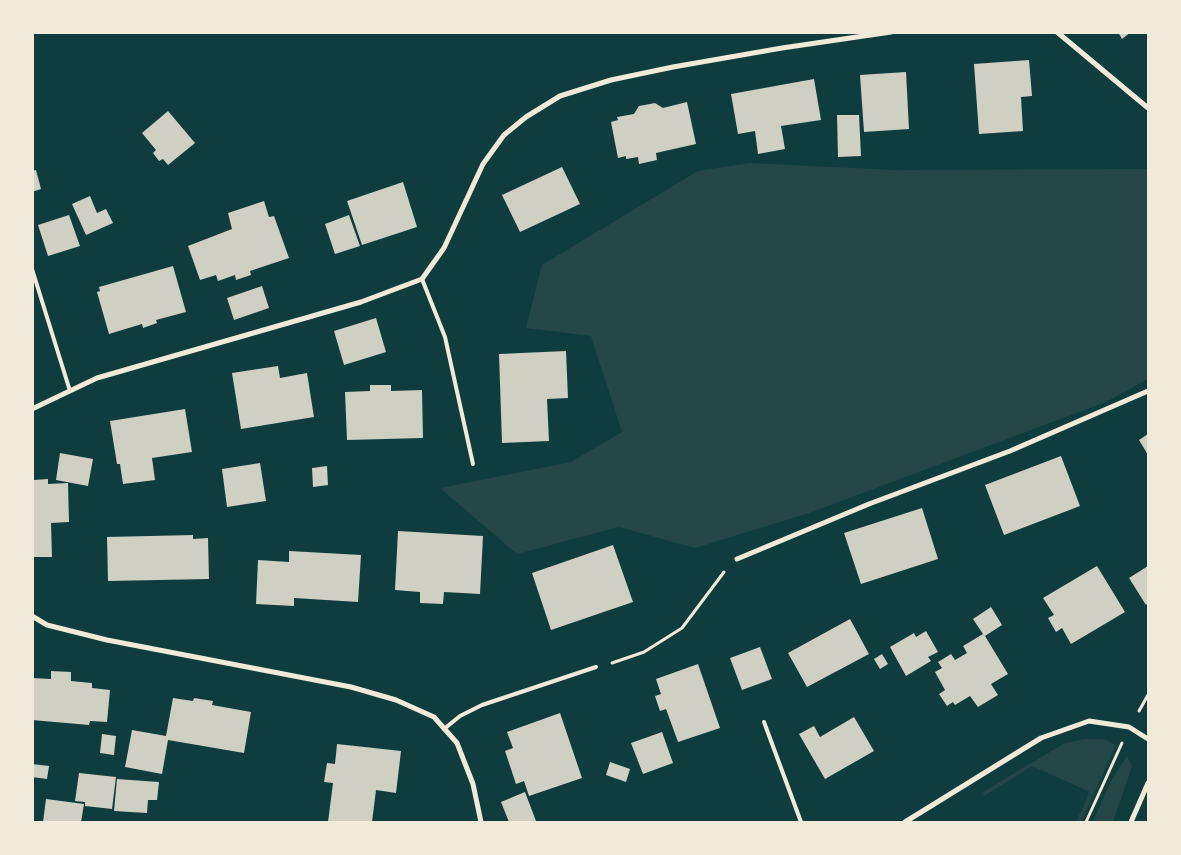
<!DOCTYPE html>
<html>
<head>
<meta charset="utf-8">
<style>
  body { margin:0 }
  #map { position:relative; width:1181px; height:855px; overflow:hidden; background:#0f3d3e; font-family:"Nunito Sans",sans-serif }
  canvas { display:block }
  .frame { position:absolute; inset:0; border:34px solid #f1e9da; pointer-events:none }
</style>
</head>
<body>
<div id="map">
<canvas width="1181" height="855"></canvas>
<div class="frame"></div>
</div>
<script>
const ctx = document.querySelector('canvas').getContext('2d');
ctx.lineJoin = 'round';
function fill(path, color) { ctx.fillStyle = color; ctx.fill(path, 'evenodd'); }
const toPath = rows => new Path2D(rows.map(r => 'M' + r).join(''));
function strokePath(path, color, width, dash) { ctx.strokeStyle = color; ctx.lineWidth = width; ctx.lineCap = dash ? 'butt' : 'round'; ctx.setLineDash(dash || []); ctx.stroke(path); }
const green = toPath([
  [749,163,893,170,1148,169,1148,379,1106,402,809,513,695,548,619,527,517,554,440,488,571,462,622,432,591,336,526,328,542,265,698,171],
  [1085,739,1105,739,1116,745,1081,822,1076,822,1090,792,1032,766,984,796,983,792,1065,743],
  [1127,756,1132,766,1113,822,1093,822,1110,782]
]);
const building = toPath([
  [1118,32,1131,32,1122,39],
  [1029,60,1032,96,1021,97,1023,131,979,134,974,64],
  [906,72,909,129,864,132,860,75],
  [814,79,821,120,781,126,785,149,758,154,755,131,738,134,731,94],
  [687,102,696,144,656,153,657,160,639,164,638,157,626,159,626,156,618,158,611,122,618,120,617,117,634,114,639,106,655,103,663,108],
  [168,111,195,143,168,165,163,159,159,161,153,153,156,150,142,133],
  [837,115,859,115,861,156,838,157],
  [562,167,580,204,520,232,502,195],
  [36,170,41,189,32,192,32,171],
  [403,182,417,227,362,245,347,201],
  [90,196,97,213,106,209,113,223,86,235,72,204],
  [264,201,269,217,274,216,289,258,250,271,251,275,236,280,235,275,218,281,216,275,200,280,188,246,232,229,228,213],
  [69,215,80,246,48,256,38,225],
  [349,215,360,246,335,254,325,224],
  [173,266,186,312,156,320,157,323,143,328,142,324,109,334,97,292,100,291,99,287],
  [262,286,269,308,234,320,227,298],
  [376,318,386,352,344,365,334,331],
  [566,351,568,398,547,399,549,441,502,443,499,354],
  [278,366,280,378,307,373,314,417,241,429,232,373],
  [370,385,391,385,391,391,422,390,423,438,347,440,345,392,370,391],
  [185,409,192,452,152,458,155,480,123,484,120,464,117,464,110,421],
  [1148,434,1148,455,1139,440],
  [60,453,93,459,88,486,56,480],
  [1061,456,1080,506,1004,535,985,485],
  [260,463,266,501,227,507,222,469],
  [327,466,328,485,313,487,312,468],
  [48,479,48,484,68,483,69,522,51,523,52,557,32,557,32,484,34,480],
  [922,508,938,559,861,584,844,533],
  [398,531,483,536,480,594,444,592,443,604,420,603,420,592,395,590],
  [193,535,193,539,208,538,209,579,108,581,107,537],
  [613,545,633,602,551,630,532,573],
  [289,551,361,555,358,602,294,598,294,606,256,604,258,560,289,562],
  [1097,566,1125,612,1071,644,1062,628,1056,632,1048,618,1054,615,1043,598],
  [1148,566,1148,603,1146,605,1129,578],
  [991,607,1002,625,985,636,1008,674,991,684,998,695,978,707,970,696,955,705,953,702,947,706,939,694,945,690,935,672,942,668,938,662,951,654,955,660,967,653,963,646,983,634,973,619],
  [850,619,869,654,807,687,788,653],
  [926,631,938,652,928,657,931,661,906,676,890,647,914,633,916,637],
  [760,647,772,679,742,690,730,658],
  [882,654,888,664,880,669,874,659],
  [698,664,720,728,678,742,666,709,660,711,655,696,661,694,656,679],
  [51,671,71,672,71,681,92,683,92,688,110,690,107,722,90,721,89,725,32,720,32,678,51,679],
  [173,698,193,701,194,698,213,701,212,705,251,712,244,753,168,740,162,774,125,767,132,730,166,736],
  [560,713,582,778,529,796,524,781,516,784,505,751,513,748,507,732],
  [854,717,874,751,825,779,799,734,814,726,820,737],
  [662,732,673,763,643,774,631,743],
  [102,734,116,736,114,755,100,753],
  [337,744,401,751,396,793,376,790,372,822,328,822,333,783,324,782,327,763,335,764],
  [610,762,630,769,626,782,606,775],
  [32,764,49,766,47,779,32,777],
  [79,773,116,777,112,809,85,806,85,802,75,801],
  [117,779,159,782,157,800,148,800,147,813,114,811],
  [525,792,536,821,509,822,501,802],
  [46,799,84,804,81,822,43,822]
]);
const path = toPath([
  [612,663,644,652,682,628,724,572],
  [1139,711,1148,695],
  [1086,822,1122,743]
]);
const service = toPath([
  [32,269,70,391],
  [422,279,445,337,473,464],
  [764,722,801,822],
  [444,729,460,716,482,705,596,667]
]);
const minor = toPath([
  [1057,32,1148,108],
  [32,409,97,378,361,302,422,279,444,248,483,164,504,135,526,117,560,96,611,80,673,67,782,48,891,32],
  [737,559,869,504,1010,451,1148,391],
  [32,616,47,625,107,640,351,687,396,700,434,717,457,743,473,784,481,822],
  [905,822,1041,738,1089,721,1129,727,1148,739],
  [1131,822,1148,783]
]);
fill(green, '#244646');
fill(building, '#cfcfc3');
strokePath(path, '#f1e9da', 3);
strokePath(service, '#f1e9da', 4);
strokePath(minor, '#f1e9da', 5);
</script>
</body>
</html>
